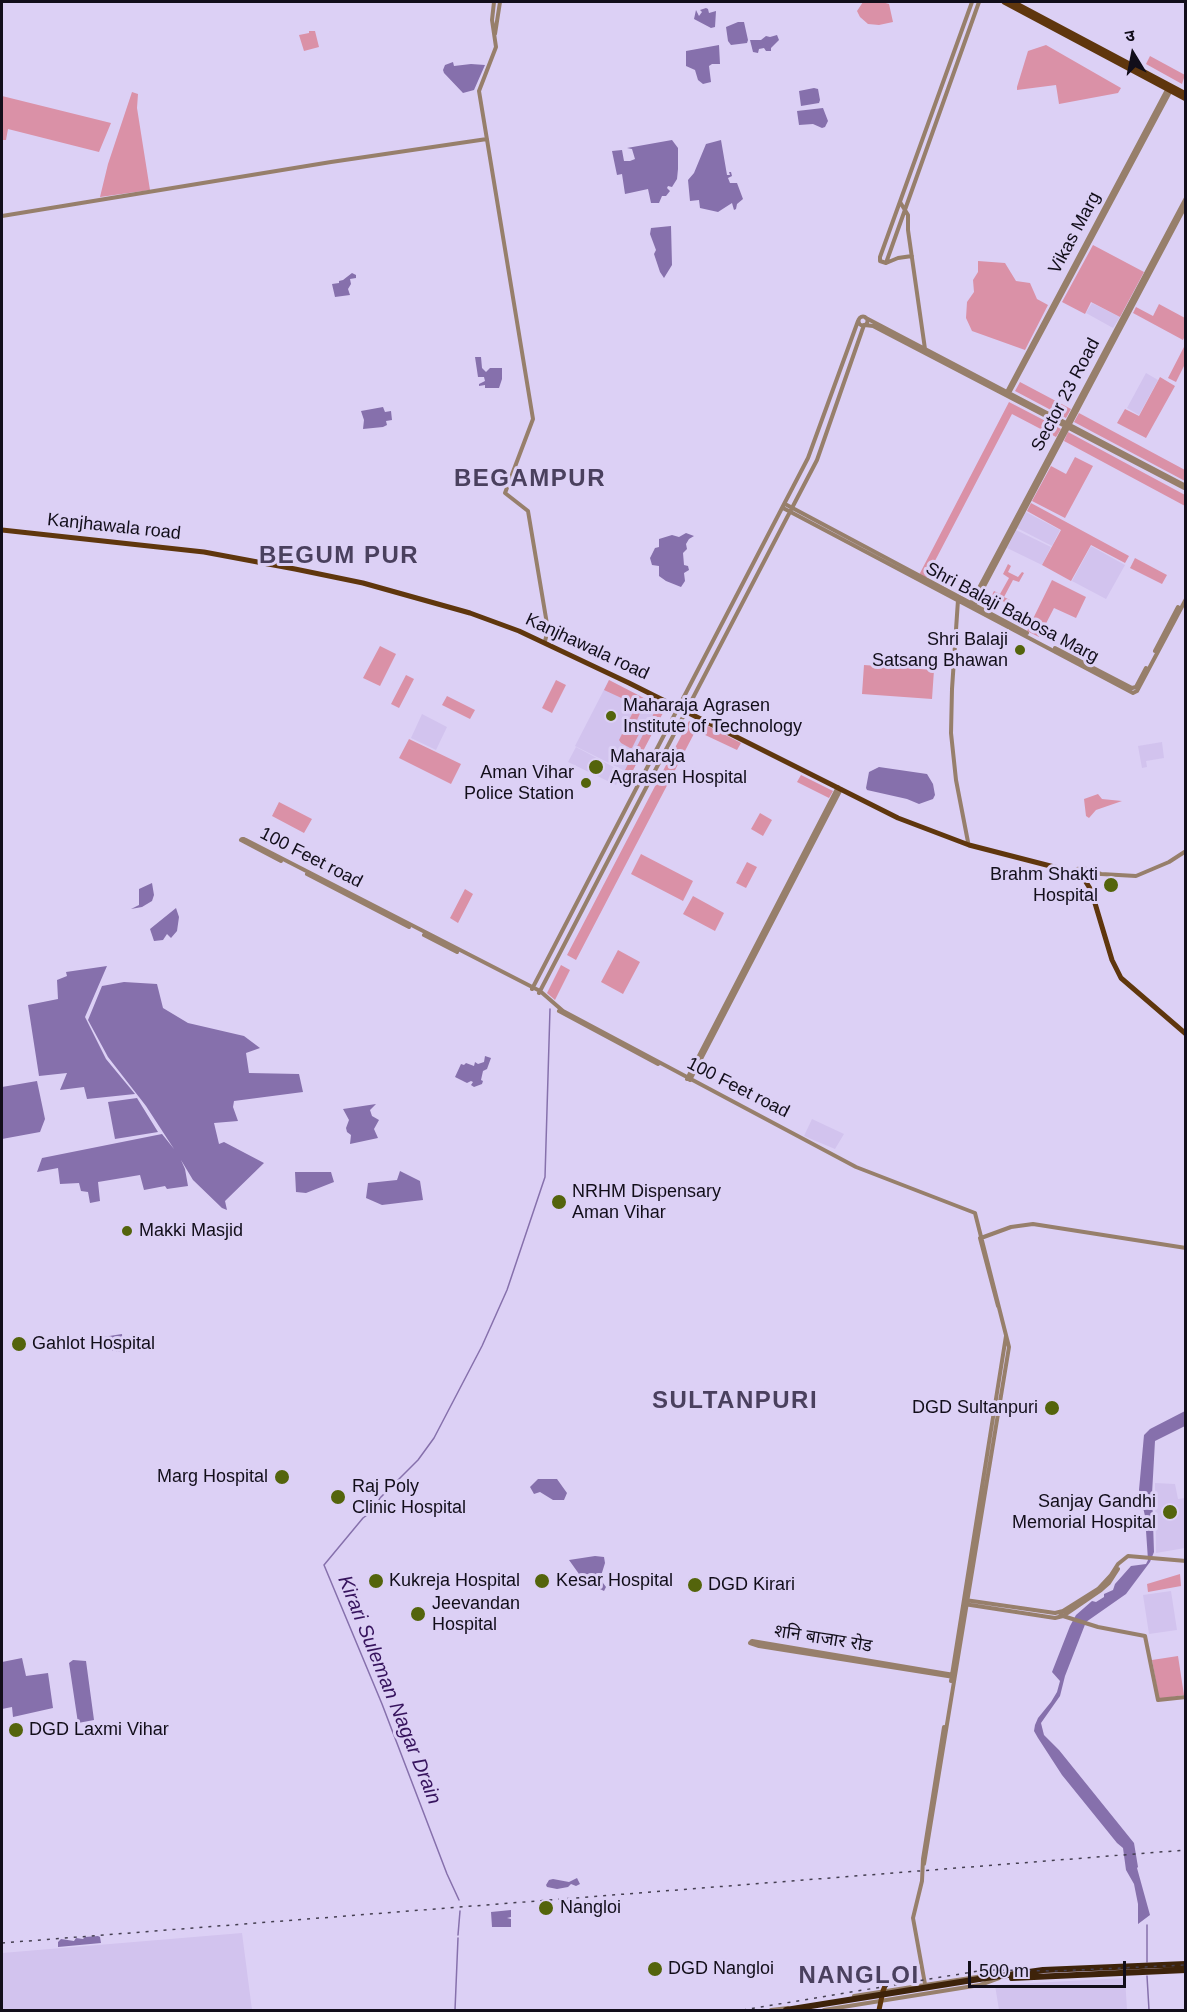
<!DOCTYPE html>
<html>
<head>
<meta charset="utf-8">
<style>
  body { margin:0 }
  #map { position:relative; width:1187px; height:2012px; overflow:hidden; background:#dcd0f5; font-family:Helvetica,"Noto Sans Devanagari",sans-serif }
  canvas { display:block }
  .frame { position:absolute; inset:0; border:3px solid #120e1a; pointer-events:none }
  .north { position:absolute; left:1103px; top:24px; width:60px; height:60px; -webkit-text-stroke:4px #dcd0f5; paint-order:stroke; rotate:350deg; font-size:16px; font-weight:700; line-height:24px; text-align:center; color:#120e1a }
  .north::after { content:''; display:block; margin:auto; width:21px; height:27px; background:#120e1a; clip-path:polygon(50% 0,100% 100%,50% 72%,0 100%) }
  .scale { position:absolute; left:968px; top:1961px; width:158px; height:27px; box-sizing:border-box; border:3px solid #120e1a; border-top:0; padding-left:8px; font-size:18px; line-height:21px; white-space:nowrap; color:#120e1a; -webkit-text-stroke:4px #dcd0f5; paint-order:stroke }
</style>
</head>
<body>
<div id="map">
<canvas width="1187" height="2012"></canvas>
<div class="frame"></div>
<div class="north">उ</div>
<div class="scale">500 m</div>
</div>
<script>
const ctx = document.querySelector('canvas').getContext('2d');
ctx.lineJoin = 'round';
function fill(path, color) { ctx.fillStyle = color; ctx.fill(path, 'evenodd'); }
const toPath = rows => new Path2D(rows.map(r => 'M' + r).join(''));
function strokePath(path, color, width, dash) { ctx.strokeStyle = color; ctx.lineWidth = width; ctx.lineCap = dash ? 'butt' : 'round'; ctx.setLineDash(dash || []); ctx.stroke(path); }
function label(font, color, halo, rows, align = 'center') {
  ctx.font = font + ' Helvetica,"Noto Sans Devanagari",sans-serif'; ctx.lineWidth = 6; ctx.setLineDash([]); ctx.textBaseline = 'middle'; ctx.strokeStyle = halo; ctx.fillStyle = color; for (const [text, x, y, turn = 0] of rows) {
    ctx.save(); ctx.translate(x, y); ctx.rotate((+turn || 0) * Math.PI / 180); ctx.textAlign = isNaN(turn) ? turn : align; if (halo) ctx.strokeText(text, 0, 0); ctx.fillText(text, 0, 0); ctx.restore();
  }
}
const built = toPath([
  [1092,303,1120,317,1113,328,1086,313],
  [1146,373,1158,380,1139,415,1127,408],
  [1026,512,1060,530,1052,546,1017,528],
  [1016,530,1051,547,1042,565,1007,548],
  [1091,546,1125,565,1106,599,1072,581],
  [609,680,665,709,631,774,575,746],
  [422,714,447,727,436,750,411,738],
  [1162,742,1164,758,1146,761,1147,767,1142,768,1138,746],
  [576,747,623,772,616,785,568,762],
  [812,1119,844,1134,835,1149,804,1136],
  [1155,1483,1175,1484,1178,1499,1185,1498,1185,1548,1156,1553],
  [1171,1591,1177,1630,1149,1634,1143,1595],
  [242,1933,252,2010,2,2010,2,1953],
  [1125,1978,1127,2010,999,2010,995,1985]
]);
const green = toPath([
  [863,2,882,2,889,4,893,22,879,25,868,24,860,17,857,11],
  [309,31,315,31,319,47,304,51,299,35,309,33],
  [1046,45,1121,88,1118,93,1059,104,1056,85,1017,90,1017,87,1028,51],
  [1150,56,1185,75,1182,84,1146,64],
  [132,92,138,94,137,108,150,190,100,197,108,164],
  [2,96,111,123,99,152,8,129,6,140,2,140],
  [1093,245,1144,272,1120,317,1091,302,1085,314,1062,302],
  [978,261,1005,263,1016,281,1030,283,1037,299,1048,305,1025,350,972,331,966,318,967,302,974,292,973,280,978,272],
  [1159,304,1185,318,1185,336,1183,340,1133,313,1136,307,1153,316],
  [1185,345,1185,364,1176,382,1168,378],
  [1160,377,1175,386,1146,438,1117,423,1125,409,1139,416],
  [1020,382,1071,409,1066,418,1015,391],
  [1009,402,1061,429,1056,437,1012,414,926,578,919,575],
  [1079,413,1185,470,1185,481,1074,422],
  [1068,432,1185,495,1185,506,1064,441],
  [1075,457,1093,466,1065,518,1032,501,1051,466,1066,474],
  [1031,503,1129,556,1125,563,1091,545,1071,581,1042,565,1061,530,1027,511],
  [1135,558,1167,575,1162,584,1130,568],
  [1008,564,1011,566,1008,572,1018,577,1022,572,1024,573,1019,582,1013,580,1004,597,1010,600,1005,609,1002,608,1005,602,1002,601,996,597,992,603,989,601,994,591,1000,594,1009,578,1003,574],
  [1052,580,1086,597,1076,618,1054,608,1039,637,1027,631],
  [380,646,396,654,380,686,363,678],
  [864,665,934,670,932,699,862,694],
  [406,675,414,679,399,708,391,704],
  [556,680,566,685,552,713,542,708],
  [609,680,665,709,631,774,625,770,654,713,604,690],
  [447,696,475,710,470,719,442,705],
  [636,706,642,709,637,720,644,724,632,748,630,748,621,743,619,740],
  [689,721,698,726,576,960,567,955],
  [708,726,741,743,737,750,703,734],
  [409,739,461,764,451,784,399,758],
  [801,775,833,791,829,798,797,782],
  [1098,794,1102,799,1122,801,1096,810,1089,818,1086,816,1084,799],
  [279,802,312,819,304,833,272,816],
  [760,813,772,820,763,836,751,829],
  [641,854,693,881,683,901,631,874],
  [747,862,757,867,746,888,736,883],
  [465,889,473,894,458,923,450,918],
  [693,896,724,913,715,931,683,914],
  [618,950,640,962,623,994,601,982],
  [561,965,570,970,555,1000,547,993],
  [1180,1574,1181,1586,1148,1592,1147,1584],
  [1178,1656,1184,1695,1159,1699,1152,1660]
]);
const water = toPath([
  [706,8,708,9,709,13,716,11,715,27,711,28,694,19,696,10,699,16,702,12,700,10],
  [738,22,744,22,748,40,747,43,731,45,728,41,726,27],
  [777,35,779,40,771,48,771,51,766,51,764,48,759,49,758,53,753,52,750,40,761,40,766,36,770,37],
  [719,45,720,64,712,64,709,66,711,82,703,84,698,80,695,70,686,66,686,51],
  [453,62,454,66,471,64,485,65,474,90,463,93,444,73,443,70,445,65],
  [814,88,818,89,820,100,819,103,801,106,799,91],
  [823,108,828,121,825,127,822,128,813,124,799,125,797,111],
  [672,140,678,148,678,169,677,179,672,187,668,186,667,188,670,191,666,196,662,196,659,203,651,203,648,189,625,194,622,174,617,175,612,151,622,150,624,161,630,161,635,159,632,149,627,148],
  [721,140,727,175,730,175,729,172,731,172,732,176,728,178,730,183,737,183,743,199,737,204,736,209,734,210,732,203,718,212,700,208,699,200,690,201,688,180,694,173,706,144],
  [671,226,672,265,664,278,660,272,654,254,656,250,650,234,651,228],
  [352,273,356,275,356,278,350,279,351,284,348,289,350,295,335,297,332,284,339,283,339,281,343,280],
  [475,357,481,357,482,368,486,372,490,368,502,368,502,379,499,388,485,388,485,385,479,386,479,384,485,381,484,377,478,377],
  [383,407,385,412,391,411,392,420,386,421,387,425,383,427,363,429,364,420,361,411],
  [686,533,694,536,689,539,686,544,687,549,683,553,684,565,688,566,689,570,684,573,685,581,681,587,666,581,659,576,659,566,652,565,650,558,655,548,659,547,659,539,672,535,679,537],
  [879,767,927,774,933,784,935,795,933,799,919,804,907,799,867,790,866,788,869,772],
  [152,883,154,895,152,901,142,907,131,909,139,905,139,889],
  [176,908,179,917,177,931,171,938,167,934,163,940,154,941,150,929],
  [107,966,85,1017,106,1059,135,1094,87,1099,84,1087,60,1090,67,1073,39,1076,28,1005,58,999,57,980,67,976,66,972],
  [124,982,157,984,163,1008,188,1023,244,1036,260,1048,246,1053,249,1073,299,1074,303,1092,234,1101,233,1107,238,1121,214,1123,219,1144,224,1142,264,1163,225,1201,227,1210,222,1208,193,1180,181,1160,185,1169,188,1186,167,1189,165,1186,144,1190,140,1175,98,1182,100,1201,90,1203,88,1192,81,1191,79,1183,60,1184,58,1168,37,1172,42,1158,162,1134,174,1149,146,1106,108,1057,88,1020,102,986],
  [485,1056,491,1058,487,1069,483,1071,481,1080,483,1081,482,1084,474,1087,471,1085,473,1082,471,1081,467,1083,455,1077,461,1064,464,1065,466,1063,474,1066,475,1062,478,1064,484,1062],
  [37,1081,45,1119,40,1132,2,1139,2,1087],
  [137,1098,158,1132,115,1139,108,1102],
  [376,1104,370,1110,372,1116,379,1120,374,1129,378,1138,350,1144,351,1135,347,1132,346,1128,349,1120,343,1109],
  [400,1171,420,1181,423,1200,382,1205,366,1198,368,1183,397,1180],
  [295,1172,331,1172,334,1182,306,1193,296,1192],
  [122,1334,123,1351,116,1352,116,1350,112,1351,111,1347,105,1348,103,1337],
  [1185,1411,1185,1426,1155,1441,1152,1494,1154,1552,1150,1562,1126,1594,1086,1622,1065,1676,1060,1696,1041,1723,1044,1735,1059,1750,1134,1843,1138,1867,1137,1868,1150,1915,1138,1924,1138,1904,1134,1884,1126,1870,1123,1848,1117,1843,1062,1775,1038,1738,1034,1731,1035,1725,1038,1718,1051,1702,1057,1692,1060,1681,1052,1672,1070,1626,1076,1615,1092,1601,1096,1602,1104,1597,1104,1594,1113,1590,1115,1584,1131,1566,1146,1564,1148,1560,1145,1516,1139,1490,1144,1435,1150,1429],
  [538,1479,557,1479,567,1493,564,1500,553,1500,540,1492,534,1494,530,1487],
  [595,1556,604,1557,605,1563,600,1579,606,1587,604,1591,584,1581,569,1560],
  [22,1658,26,1676,48,1673,53,1708,13,1717,12,1707,2,1709,2,1662],
  [73,1660,86,1661,94,1720,78,1723,69,1663],
  [577,1878,580,1884,576,1886,571,1884,568,1887,557,1889,547,1887,546,1885,549,1880,553,1879,569,1882],
  [511,1910,511,1917,507,1918,511,1919,511,1927,492,1927,491,1912],
  [98,1936,100,1937,101,1943,58,1947,58,1942,61,1939,74,1941,76,1938,83,1939,85,1937]
]);
const stream = toPath([
  [459,1900,447,1874,382,1704,324,1565,363,1518,374,1510,380,1498,418,1460,434,1438,482,1346,507,1290,545,1177,550,1009],
  [1147,1925,1147,1962],
  [458,1935,460,1911],
  [1147,1976,1149,2010],
  [455,2010,458,1938]
]);
const minor = toPath([
  [494,2,492,20,496,47,479,91,533,419,505,493,528,511,548,630,545,641],
  [495,34,500,2],
  [900,202,908,215,908,230,925,349],
  [2,216,331,162,487,139],
  [886,263,880,261,880,257,972,2],
  [886,263,979,2],
  [886,263,898,258,912,256],
  '858.5 321a4.5 4.5 0 1 1 9 0a4.5 4.5 0 1 1-9 0Z',
  [866,318,1186,486],
  [865,325,873,326,1186,489],
  [1007,392,1168,88],
  [1009,393,1171,90],
  [785,504,1027,633],
  [783,508,1133,693,1137,691,1186,599],
  [958,600,952,689,951,733,956,780,968,842],
  [970,605,1186,198],
  [973,607,1186,205],
  [1055,648,1132,688,1136,687,1146,668],
  [1155,651,1178,607],
  [244,839,540,991,563,1011,856,1167,975,1213],
  [244,839,242,839,241,840,281,861],
  [1073,872,1077,869,1083,868,1101,874,1136,876,1169,862,1186,851],
  [307,874,409,927],
  [424,935,457,952],
  [532,989,808,458,858,321],
  [539,993,817,460,864,325],
  [559,1011,658,1064],
  [687,1079,838,787],
  [690,1080,841,789],
  [980,1238,998,1306],
  [981,1238,1011,1227,1033,1224,1186,1248],
  [965,1600,1055,1613,1063,1611,1098,1589,1111,1575,1118,1564,1128,1556,1186,1561],
  [964,1604,1055,1618,1063,1616,1101,1590,1109,1583,1118,1569],
  [1059,1612,1063,1616,1098,1627,1145,1636,1158,1700,1186,1697],
  [954,1677,759,1646,750,1643,752,1641,954,1675],
  [951,1681,1006,1336],
  [924,1864,1009,1347,975,1213],
  [925,1984,913,1918,922,1881,923,1859,944,1727],
  [854,1996,983,1976],
  [771,2010,788,2008],
  [824,2010,980,1985,999,1978]
]);
const major = toPath([
  [1004,2,1186,99],
  [1013,2,1186,94],
  [2,530,204,552,295,569,363,583,470,613,519,631,629,683,898,818,969,845,1062,869,1077,874,1084,879,1091,890,1112,960,1121,978,1186,1034],
  [879,2010,883,1991,885,1986]
]);
const highway = toPath([
  [1012,1978,1186,1970],
  [979,1979,1043,1970,1186,1964]
]);
const rail = toPath([
  [2,1943,1186,1850],
  [743,2010,978,1971,994,1970,1055,1971,1186,1965]
]);
const highwayBridge = toPath([
  [786,2010,979,1979]
]);
const markers = [
  [1020,650,6,"#54640c"],
  [611,716,6,"#54640c"],
  [596,767,8,"#54640c"],
  [586,783,6,"#54640c"],
  [1111,885,8,"#54640c"],
  [559,1202,8,"#54640c"],
  [127,1231,6,"#54640c"],
  [19,1344,8,"#54640c"],
  [1052,1408,8,"#54640c"],
  [282,1477,8,"#54640c"],
  [338,1497,8,"#54640c"],
  [1170,1512,8,"#54640c"],
  [376,1581,8,"#54640c"],
  [542,1581,8,"#54640c"],
  [695,1585,8,"#54640c"],
  [418,1614,8,"#54640c"],
  [16,1730,8,"#54640c"],
  [546,1908,8,"#54640c"],
  [655,1969,8,"#54640c"]
];
const streetNames = [
  ["Vikas Marg",1075,233,-62],
  ["Sector 23 Road",1066,395,-62],
  ["Kanjhawala road",114,527,6],
  ["Shri Balaji Babosa Marg",1012,613,28],
  ["Kanjhawala road",587,647,25],
  ["100 Feet road",311,858,27],
  ["100 Feet road",738,1088,27],
  ["शनि बाजार रोड",823,1639,9]
];
const poiNames = [
  ["Shri Balaji",1008,640,"right"],
  ["Satsang Bhawan",1008,661,"right"],
  ["Maharaja Agrasen",623,706],
  ["Institute of Technology",623,727],
  ["Maharaja",610,757],
  ["Agrasen Hospital",610,778],
  ["Aman Vihar",574,773,"right"],
  ["Police Station",574,794,"right"],
  ["Brahm Shakti",1098,875,"right"],
  ["Hospital",1098,896,"right"],
  ["NRHM Dispensary",572,1192],
  ["Aman Vihar",572,1213],
  ["Makki Masjid",139,1231],
  ["Gahlot Hospital",32,1344],
  ["DGD Sultanpuri",1038,1408,"right"],
  ["Marg Hospital",268,1477,"right"],
  ["Raj Poly",352,1487],
  ["Clinic Hospital",352,1508],
  ["Sanjay Gandhi",1156,1502,"right"],
  ["Memorial Hospital",1156,1523,"right"],
  ["Kukreja Hospital",389,1581],
  ["Kesar Hospital",556,1581],
  ["DGD Kirari",708,1585],
  ["Jeevandan",432,1604],
  ["Hospital",432,1625],
  ["DGD Laxmi Vihar",29,1730],
  ["Nangloi",560,1908],
  ["DGD Nangloi",668,1969]
];
const waterNames = [
  ["Kirari Suleman Nagar Drain",389,1690,68]
];
const districtNames = [
  ["BEGAMPUR",530,479],
  ["BEGUM PUR",339,556],
  ["SULTANPURI",735,1401],
  ["NANGLOI",859,1976]
];
fill(built, '#d2c3ee');
fill(green, '#da91a7');
fill(water, '#8670ac');
strokePath(stream, '#8670ac', 1.5);
strokePath(minor, '#977f6b', 4);
strokePath(major, '#5f360d', 5);
strokePath(highway, '#3e230a', 6);
strokePath(rail, '#453f51', 1.5, [3, 6]);
strokePath(highwayBridge, '#3e230a', 6);
for (const [x, y, r, color] of markers) { const dot = new Path2D(); dot.arc(x, y, r, 0, 2 * Math.PI); ctx.fillStyle = color; ctx.fill(dot); strokePath(dot, '#dcd0f5', 2); }
label('18px', '#120e1a', '#dcd0f5', streetNames);
label('18px', '#120e1a', '#dcd0f5', poiNames, 'left');
label('italic 20px', '#37145e', '#dcd0f5', waterNames);
ctx.letterSpacing = '1.5px';
label('bold 24px', '#4a405e', '#dcd0f5', districtNames);
ctx.letterSpacing = '0px';
</script>
</body>
</html>
